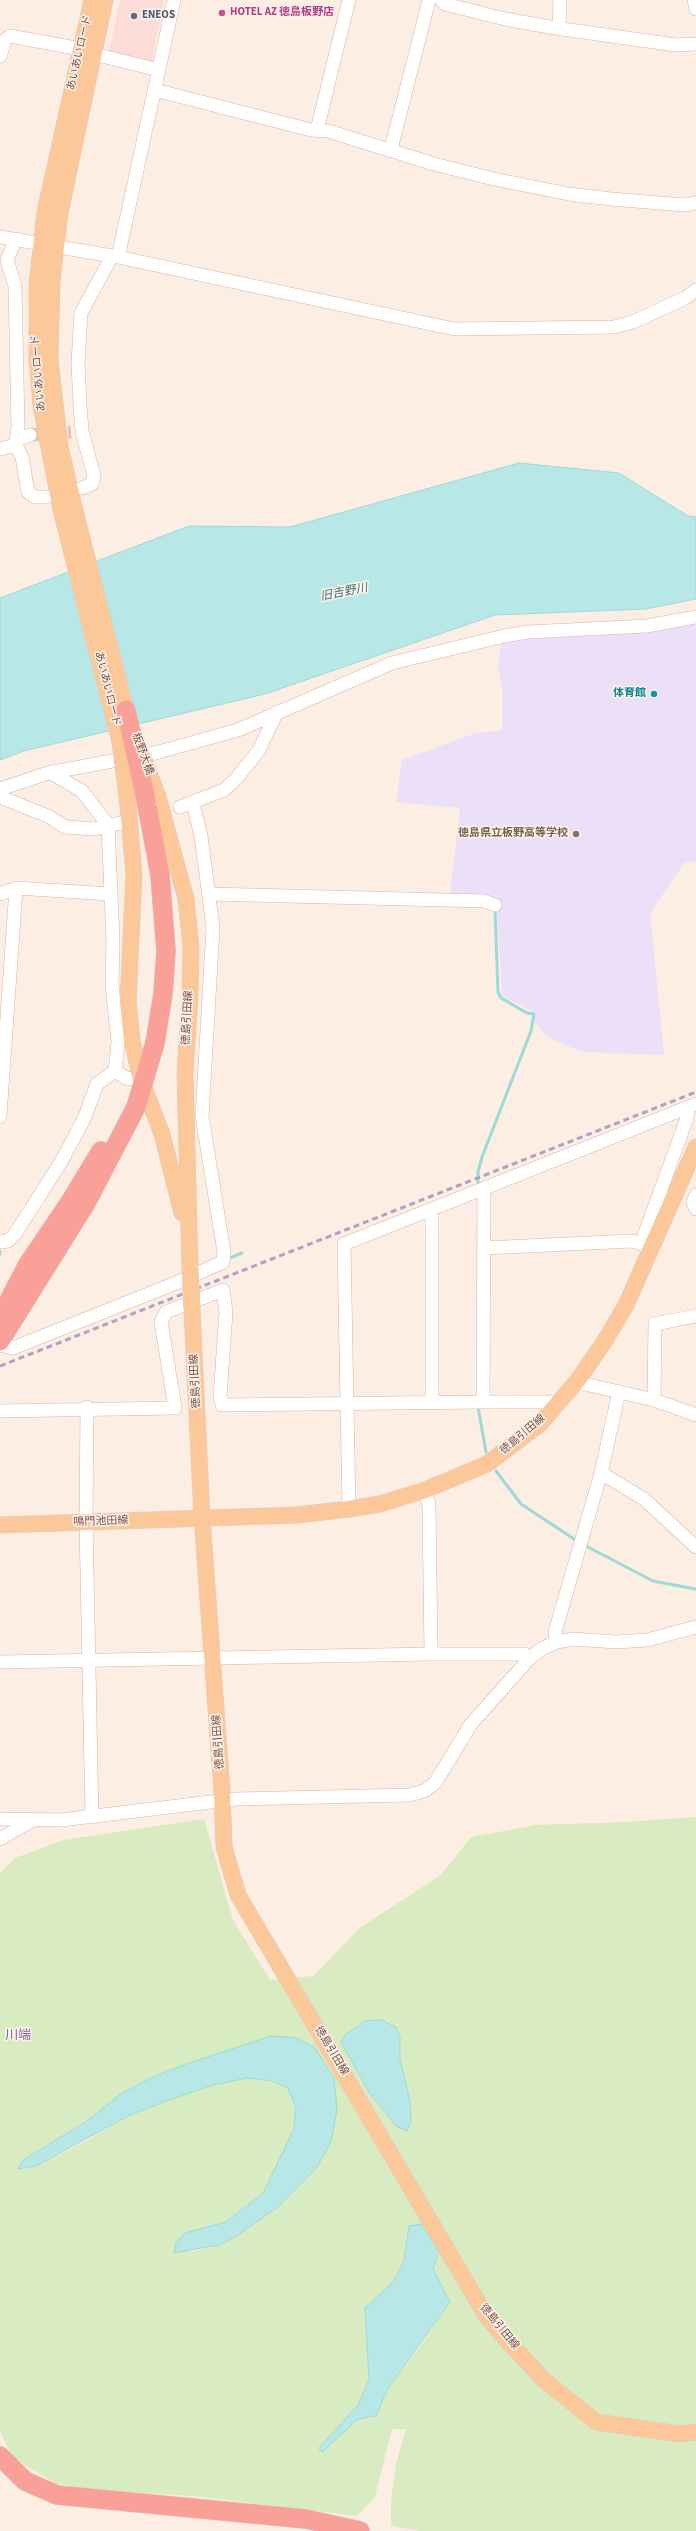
<!DOCTYPE html>
<html>
<head>
<meta charset="utf-8">
<style>
  body { margin:0 }
  canvas { display:block; background:#fdeee3 }
</style>
</head>
<body>
<canvas width="696" height="2531"></canvas>
<script>
const ctx = document.querySelector('canvas').getContext('2d');
ctx.lineJoin = 'round';
function fill(path, color) { ctx.fillStyle = color; ctx.fill(path, 'evenodd'); }
const toPath = rows => new Path2D(rows.map(r => 'M' + r).join(''));
function strokePath(path, color, width, dash) { ctx.strokeStyle = color; ctx.lineWidth = width; ctx.lineCap = dash ? 'butt' : 'round'; ctx.setLineDash(dash || []); ctx.stroke(path); }
function label(font, color, halo, rows, align = 'center') {
  ctx.font = font + ' "Source Sans 3","Noto Sans JP",sans-serif'; ctx.lineWidth = 3; ctx.setLineDash([]); ctx.textBaseline = 'middle'; ctx.strokeStyle = halo; ctx.fillStyle = color; for (const [text, x, y, turn = 0] of rows) {
    ctx.save(); ctx.translate(x, y); ctx.rotate((+turn || 0) * Math.PI / 180); ctx.textAlign = isNaN(turn) ? turn : align; if (halo) ctx.strokeText(text, 0, 0); ctx.fillText(text, 0, 0); ctx.restore();
  }
}
const commercial = toPath([
  [120,0,164,0,152,62,109,52]
]);
const education = toPath([
  [696,621,696,861,684,863,651,912,651,922,664,1055,582,1052,547,1037,534,1022,536,1013,502,996,497,911,450,894,460,808,396,802,402,760,473,734,502,730,502,687,498,666,501,643,506,638]
]);
const green = toPath([
  [696,1817,696,2531,419,2531,391,2526,391,2501,396,2464,406,2429,392,2429,375,2497,357,2516,193,2496,94,2490,55,2483,12,2457,0,2431,0,1873,15,1858,63,1840,204,1819,233,1920,270,1980,313,1976,361,1927,441,1875,471,1837,536,1825,626,1822],
  [271,2036,331,2142,317,2167,278,2207,235,2237,219,2245,190,2252,185,2233,226,2222,263,2193,294,2129,296,2108,288,2088,272,2081,247,2078,213,2085,169,2100,130,2115,82,2143,36,2166,23,2170,33,2154,54,2143,72,2129,87,2121,153,2077],
  [400,2036,400,2059,406,2083,396,2126,369,2092],
  [409,2227,450,2302,421,2345,387,2390,376,2416,358,2419,319,2448,358,2405,369,2380,365,2308,394,2281,404,2260]
]);
const water = toPath([
  [519,463,619,473,688,516,696,517,696,599,646,609,495,615,265,694,24,751,0,760,0,598,189,526,290,527,519,463],
  [381,2020,396,2027,400,2036,400,2059,410,2102,411,2121,407,2131,396,2126,369,2092,341,2042,345,2035,365,2021,381,2020],
  [271,2036,297,2038,315,2048,334,2078,337,2110,331,2142,317,2167,278,2207,235,2237,219,2245,174,2253,176,2242,185,2233,226,2222,263,2193,294,2129,296,2108,288,2088,272,2081,247,2078,213,2085,169,2100,130,2115,36,2166,18,2169,23,2160,87,2121,122,2093,153,2077,186,2064,271,2036],
  [421,2224,439,2252,433,2269,450,2302,387,2390,376,2416,358,2419,322,2452,319,2448,358,2405,369,2380,365,2308,394,2281,404,2260,409,2226,421,2224]
]);
const stream = toPath([
  [478,1186,478,1172,482,1157,531,1031,534,1014,527,1013,501,998,498,992,495,910],
  [0,1251,0,1254],
  [227,1259,242,1253],
  [478,1407,486,1452],
  [496,1471,521,1504,577,1541],
  [586,1546,653,1581,695,1589]
]);
const minorTunnel = toPath([
  [30,435,71,432],
  [121,823,180,807]
]);
const minor = toPath([
  [441,0,445,4,505,19,555,28,676,45,696,44],
  [694,0,696,9],
  [559,28,560,0],
  [94,54,159,70],
  [0,56,5,40,10,36,81,49],
  [155,90,311,130,328,131,434,164,494,179,569,194,611,199,684,205,696,203],
  [317,130,349,0],
  [391,149,429,0],
  [0,237,118,257,454,329,614,327,633,322,685,298,696,290],
  [16,239,7,260,15,286,18,427,16,445,22,457,28,492,35,497,46,497],
  [118,257,174,0],
  [18,439,30,435],
  [0,449,16,445],
  [82,488,92,484,94,476,82,431,80,405,78,363,81,313,112,256],
  [0,789,48,773,155,753,238,730,392,663,504,636,528,632,647,626,696,617],
  [0,797,48,816,65,827,94,829,121,823],
  [180,807,224,790,236,779,259,750,277,712],
  [0,894,16,888,110,894],
  [210,894,484,901,495,905],
  [115,1071,126,1078,141,1080],
  [0,1116,16,888],
  [696,1195,693,1202,696,1209],
  [432,1218,432,1403],
  [0,1242,8,1241,15,1234,61,1162,84,1119,97,1084,115,1071,118,1042,112,984,113,940,108,825,82,791,51,773],
  [641,1244,687,1118,688,1109],
  [484,1248,632,1241,653,1247],
  [0,1345,13,1348,176,1283,223,1262,224,1252,202,1116,213,928,201,836,193,804],
  [578,1380,585,1384,654,1400,696,1415],
  [654,1400,655,1324,696,1316],
  [483,1402,484,1188],
  [87,1407,86,1522,92,1817],
  [0,1411,175,1408,161,1322,166,1312,223,1290,226,1312,220,1396,222,1405,483,1402,549,1402,557,1405],
  [601,1473,644,1499,696,1547],
  [425,1490,429,1506,431,1654],
  [349,1509,344,1244,696,1104],
  [557,1642,555,1632,601,1473,619,1392],
  [0,1662,431,1654,525,1654,530,1658],
  [0,1819,61,1820,236,1799,410,1795,424,1791,435,1783,471,1724,530,1658,543,1648,557,1642,573,1639,616,1642,647,1640,696,1627],
  [0,1839,31,1821]
]);
const major = toPath([
  [92,0,45,212,37,285,37,359,41,406,61,510,120,742],
  [105,0,60,213,52,281,50,360,60,446,74,507,126,710],
  [158,797,186,899,191,947,190,997,185,1073,190,1268],
  [128,805,134,874,128,1002,132,1040,141,1080,162,1134,182,1213],
  [192,1310,202,1518,222,1791,224,1847,238,1895,485,2314,504,2337,544,2380,596,2422,680,2434,696,2432],
  [0,1525,297,1515,349,1509,380,1504,425,1490,487,1464,540,1424,578,1380,606,1339,626,1305,696,1147]
]);
const highway = toPath([
  [146,800,160,875,166,951,163,994,155,1043],
  [2,1314,28,1264,72,1199,101,1151],
  [0,1341,86,1203,136,1107],
  [0,2456,25,2481,57,2495,306,2519,360,2531]
]);
const rail = toPath([
  [0,1366,696,1092]
]);
const majorBridge = toPath([
  [120,742,128,805],
  [143,757,158,797],
  [190,1268,192,1310]
]);
const highwayBridge = toPath([
  [126,710,146,800],
  [136,1107,155,1043]
]);
const markers = [
  [222,13,4,"#d1479c"],
  [134,16,4,"#5c6f8a"],
  [654,694,4,"#0f9aa8"],
  [576,834,4,"#8d6e63"]
];
const hotelNames = [
  ["HOTEL AZ 徳島板野店",230,13]
];
const serviceNames = [
  ["ENEOS",142,16]
];
const streetNames = [
  ["あいあいロード",80,53,-77],
  ["あいあいロード",39,373,-95],
  ["あいあいロード",107,689,76],
  ["板野大橋",142,754,70],
  ["徳島引田線",188,1018,-87],
  ["徳島引田線",196,1381,-93],
  ["徳島引田線",523,1435,-40],
  ["鳴門池田線",101,1522,-2],
  ["徳島引田線",219,1742,-94],
  ["徳島引田線",331,2051,59],
  ["徳島引田線",499,2327,51]
];
const cultureNames = [
  ["体育館",646,694]
];
const educationNames = [
  ["徳島県立板野高等学校",568,834]
];
const waterNames = [
  ["旧吉野川",344,593,-11]
];
const quarterNames = [
  ["川端",18,2036]
];
fill(commercial, '#fddbd6');
fill(education, '#ece0f9');
fill(green, '#d9ebc1');
fill(water, '#b7e7e6');
strokePath(water, '#9dd9d8', 1);
strokePath(stream, '#9dd9d8', 3);
strokePath(minorTunnel, '#dbc7bc', 13, [13, 6]);
strokePath(minor, '#d0b6ac', 14);
strokePath(major, '#d8cecc', 17);
strokePath(highway, '#d8cecc', 20);
strokePath(minor, '#fff', 13);
strokePath(major, '#fdc899', 16);
strokePath(highway, '#f9a198', 19);
strokePath(rail, '#afa1c6', 3, [6, 4]);
strokePath(majorBridge, '#d8cecc', 17, []);
strokePath(highwayBridge, '#d8cecc', 20, []);
strokePath(majorBridge, '#fdc899', 16);
strokePath(highwayBridge, '#f9a198', 19);
for (const [x, y, r, color] of markers) { const dot = new Path2D(); dot.arc(x, y, r, 0, 2 * Math.PI); ctx.fillStyle = color; ctx.fill(dot); strokePath(dot, '#fff3ea', 1.5); }
label('bold 11px', '#b23c85', '#fff3ea', hotelNames, 'left');
label('bold 11px', '#4e5e75', '#fff3ea', serviceNames, 'left');
label('11px', '#755148', '#fff3ea', streetNames);
label('bold 11px', '#0d838f', '#fff3ea', cultureNames, 'right');
label('bold 11px', '#785e54', '#fff3ea', educationNames, 'right');
label('italic 12px', '#397474', '#fff3ea', waterNames);
label('13px', '#7e6399', '#fff3ea', quarterNames);
</script>
</body>
</html>
